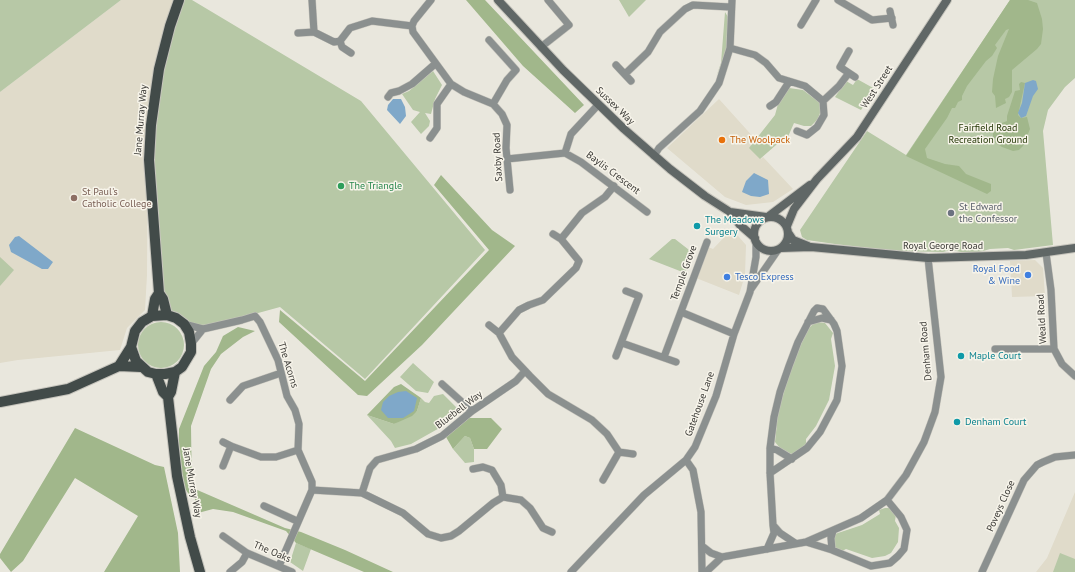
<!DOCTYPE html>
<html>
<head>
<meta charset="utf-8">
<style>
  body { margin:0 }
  canvas { display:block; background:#e9e7dd }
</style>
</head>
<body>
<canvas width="1075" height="572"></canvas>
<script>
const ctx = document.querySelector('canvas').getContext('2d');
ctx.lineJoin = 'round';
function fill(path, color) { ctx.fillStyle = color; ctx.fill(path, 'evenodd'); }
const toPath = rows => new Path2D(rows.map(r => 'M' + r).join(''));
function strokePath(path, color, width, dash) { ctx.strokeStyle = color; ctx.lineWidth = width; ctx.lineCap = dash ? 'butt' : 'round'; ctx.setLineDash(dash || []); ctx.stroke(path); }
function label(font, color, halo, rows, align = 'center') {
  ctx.font = font + ' "PT Sans",sans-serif'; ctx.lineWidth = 3; ctx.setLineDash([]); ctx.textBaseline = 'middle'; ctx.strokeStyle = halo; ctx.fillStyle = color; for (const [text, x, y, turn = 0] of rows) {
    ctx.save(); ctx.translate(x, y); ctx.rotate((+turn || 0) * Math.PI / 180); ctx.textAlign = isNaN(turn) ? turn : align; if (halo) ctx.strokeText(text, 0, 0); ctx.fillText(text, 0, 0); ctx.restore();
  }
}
const built = toPath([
  [121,0,175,0,148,121,147,275,145,310,127,328,120,350,18,360,0,363,0,92],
  [719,99,756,140,750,148,761,159,763,157,793,189,773,202,746,205,725,197,667,148],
  [732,229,746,245,745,275,739,295,696,278,708,247,713,249],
  [1035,260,1043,268,1045,296,1012,297,1010,261],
  [1075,492,1075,572,1036,572,1047,558]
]);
const green = toPath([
  [0,0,121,0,0,92],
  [180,0,192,0,361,101,485,250,365,379,280,307,189,332,167,315,163,299,149,160,159,69],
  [619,0,646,0,629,17],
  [1010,0,1075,0,1075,78,1065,87,1048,110,1043,131,1053,245,1014,250,1008,248,990,249,976,253,966,253,951,250,943,252,895,251,835,244,807,240,802,237,800,230,867,131,906,155],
  [725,12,728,17,726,52,716,77,721,63],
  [433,71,442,85,435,99,431,114,425,113,430,121,429,126,421,134,411,122,420,112,413,110,402,94,409,91],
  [857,79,875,89,861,110,835,97,846,81,853,85],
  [789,88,803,90,819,102,821,110,818,119,811,126,804,126,794,123,787,139,784,138,760,159,749,148,775,115,778,104],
  [672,239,675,239,693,253,685,273,649,259],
  [0,257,14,270,0,286],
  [818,322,825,323,833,333,831,339,835,366,829,400,816,426,806,439,806,444,793,455,780,448,775,442,778,412,792,364,808,329,813,324],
  '138 345a23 23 0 1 1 46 0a23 23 0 1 1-46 0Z',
  [413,363,434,382,428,393,416,391,400,377],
  [443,394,458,409,443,426,411,444,395,448,391,441,367,415,394,424,417,411,421,398,425,402,429,403,434,396],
  [465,436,470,438,474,449,474,462,465,463,453,449],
  [885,508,889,508,896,514,895,521,899,528,898,542,891,553,885,556,872,558,846,549,840,552,835,549,833,543,835,534,862,525,880,514,879,510],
  [296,543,311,549,303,571,290,562],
  [1060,553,1075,559,1075,572,1053,572]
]);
const forest = toPath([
  [466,0,485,0,584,105,575,113,523,66],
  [1010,0,1028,0,1037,3,1042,19,1043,29,1041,44,1037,49,1012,70,1012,92,1009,97,1005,99,1006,103,996,108,995,96,992,92,993,79,998,56,1009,29,1006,30,995,45,997,48,992,56,986,61,967,86,962,96,962,100,958,102,955,108,952,108,947,118,925,149,927,158,945,164,959,166,966,174,991,184,991,191,987,194,906,156],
  [1021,82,1025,83,1018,115,1021,118,1027,117,1030,129,1023,146,1019,150,1013,151,1002,147,993,141,993,133,999,124,1007,121,1007,116,1015,91,1020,90,1019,84],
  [441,175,492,230,515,246,422,345,367,396,358,395,279,322,280,310,365,381,489,250,434,185],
  [238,327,255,331,243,337,221,354,211,369,191,426,192,499,182,484,179,453,179,429,204,366,216,352,223,336],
  [401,384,421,398,417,411,412,416,394,424,367,415,394,387],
  [469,418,491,418,502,429,487,449,474,449,470,438,465,436,453,449,446,437],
  [75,428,155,465,164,467,178,533,180,572,104,572,138,516,75,478,23,561,11,572,0,558,0,554],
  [195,489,285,528,301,532,345,550,393,572,364,572,296,543,286,531,233,512,213,509,198,513,194,495]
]);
const water = toPath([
  [1033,80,1036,81,1038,89,1033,96,1026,116,1021,118,1018,113,1022,103,1025,83],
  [393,99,401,99,405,107,406,116,400,124,387,110,388,105],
  [754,173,768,180,769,194,760,197,751,196,742,192,746,181],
  [19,236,53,262,48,269,42,269,11,252,9,245,15,237],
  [406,391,417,398,414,411,403,418,388,418,381,410,383,402,389,396,398,392]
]);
const street = toPath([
  [312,0,314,32,334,42,340,41,350,28,372,21,412,26],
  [431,0,414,21,412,26,413,32,451,84,464,92,493,104,502,114,507,125,506,148,510,190],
  [838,0,872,20,892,18],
  [890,11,893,25],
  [801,25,816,0],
  [298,33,314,32],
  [489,40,516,70,507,80,493,104],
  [340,41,342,47,351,53],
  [541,47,569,25,548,0],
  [730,48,755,55,766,63,779,78,805,86,823,101],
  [849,51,840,67,855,77],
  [616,65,631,81],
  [625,74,648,52,660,32,685,9,693,5,730,7],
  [388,97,391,93,399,91,412,84,435,64],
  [770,106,776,102,789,82],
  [797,131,807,135,817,127,824,115,823,101,839,86,848,74],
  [430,138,437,128,437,104,451,84],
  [565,153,571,134,598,105],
  [654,156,659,148,700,111,719,83,730,48,732,0],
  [507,159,565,153,581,162,647,212],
  [614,186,605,197,582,213,561,239,579,261,576,268,543,300,529,305,519,310,499,333,512,357,530,376,548,394,592,420,607,434,619,452],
  [553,234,561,239],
  [1046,253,1051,290,1054,349,1062,364,1075,376],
  [751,289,778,250],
  [681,312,734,334],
  [808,322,822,318,831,320],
  [184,324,203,329,242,320,255,316,260,322,278,360,287,396,295,410,299,424,298,450,312,482,312,490],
  [489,325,499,333],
  [622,343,676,362],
  [191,344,203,329],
  [995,349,1054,349],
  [616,356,639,296,626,291],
  [664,357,707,242],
  [442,384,472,411],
  [230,400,243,386,281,373],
  [223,442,231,446],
  [770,448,777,450,792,459],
  [686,460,693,470,701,512,702,572],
  [223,466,231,446,261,457,276,457,298,450],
  [473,469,483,467,492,470,501,485,503,497,521,500,530,508,543,528,552,532],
  [770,473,807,448,820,432,837,400,842,366,837,331,834,324,823,309,817,308,814,311,798,342,789,366,780,392,774,417,770,448,770,473,773,525,780,533,795,543],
  [603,480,619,452,633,454],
  [362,493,403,513,428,534,441,538,451,536,459,531,493,503,503,497],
  [264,506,297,521],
  [833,531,831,538,832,550,871,566,890,563,898,556,904,549,907,530,901,517,887,500],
  [223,536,247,553,292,572],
  [806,542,832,550],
  [702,546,711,553,722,557],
  [767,549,774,533,773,525],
  [279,566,312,490,362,493,370,468,377,460,416,449,442,436,472,411,516,381,525,371],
  [230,572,242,562,247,553],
  [571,572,644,495,686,460,695,447,716,396,734,334,750,292,756,257,756,242],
  [706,572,722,557,806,542,861,518,887,500,906,475,924,442,935,412,941,377,928,258],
  [982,572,1024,480,1037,465,1043,462,1055,457,1075,455]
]);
const secondary = toPath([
  [498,0,563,70,624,129,670,169,705,196,730,212,740,225,755,238],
  [730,212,766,217],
  [769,216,810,185],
  '754 234a17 17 0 1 1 34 0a17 17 0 1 1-34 0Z',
  [787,226,794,209,817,179,857,137,947,0],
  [789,234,793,240,808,246],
  [781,248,811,247,928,258,1026,255,1075,248]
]);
const primary = toPath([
  [167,315,163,299,159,293,149,160,151,125,159,69,170,26,179,0],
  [152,316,155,299,159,293],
  [119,366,131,347],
  [156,374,165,374,175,372,182,367,191,352,191,344,189,332,184,324,176,318,167,315,152,316,142,322,135,331,131,347,136,361,148,372,156,374,163,392,168,397],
  [168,397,177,476,190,537,200,572],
  [168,397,171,392,175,372],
  [0,402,68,389,119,366,141,367]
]);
const markers = [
  [722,140,4,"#e8710a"],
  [341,186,4,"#2e9e5b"],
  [74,198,4,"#8d6e63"],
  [951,213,4,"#6b7280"],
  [697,226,4,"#0f9aa8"],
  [1028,275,4,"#3f7fe0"],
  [727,277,4,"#3f7fe0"],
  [961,356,4,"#0f9aa8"],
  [957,422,4,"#0f9aa8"]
];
const streetNames = [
  ["West Street",877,87,-57],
  ["Sussex Way",615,106,44],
  ["Jane Murray Way",141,120,-85],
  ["Saxby Road",498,157,-93],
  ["Baylis Crescent",613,173,37],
  ["Royal George Road",943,246],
  ["Temple Grove",684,273,-70],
  ["Weald Road",1042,319,-93],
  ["Denham Road",926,351,-95],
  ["The Acorns",288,365,73],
  ["Gatehouse Lane",700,404,-70],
  ["Bluebell Way",459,410,-37],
  ["Jane Murray Way",192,483,80],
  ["Poveys Close",1001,506,-66],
  ["The Oaks",272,552,23]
];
const parkNames = [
  ["Fairfield Road",988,128],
  ["Recreation Ground",988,140]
];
const foodNames = [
  ["The Woolpack",730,140]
];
const leisureNames = [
  ["The Triangle",349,186]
];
const educationNames = [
  ["St Paul's",82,192],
  ["Catholic College",82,204]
];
const worshipNames = [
  ["St Edward",959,207],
  ["the Confessor",959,219]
];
const cultureNames = [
  ["The Meadows",705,220],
  ["Surgery",705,232],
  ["Maple Court",969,356],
  ["Denham Court",965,422]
];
const shopNames = [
  ["Royal Food",1020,269],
  ["& Wine",1020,281],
  ["Tesco Express",735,277,"left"]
];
fill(built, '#e0dbca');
fill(green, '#b7c8a6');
fill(forest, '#a1b78b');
fill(water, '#7fa8c9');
strokePath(street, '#c6c4bc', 8);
strokePath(secondary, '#c6c4bc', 10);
strokePath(primary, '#c6c4bc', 12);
strokePath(street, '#8b908f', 7);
strokePath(secondary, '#606766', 8);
strokePath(primary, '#424b49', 10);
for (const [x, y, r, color] of markers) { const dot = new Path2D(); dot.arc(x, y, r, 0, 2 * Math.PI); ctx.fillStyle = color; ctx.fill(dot); strokePath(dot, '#f7f4ea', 1.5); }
label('10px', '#3b3a36', '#f7f4ea', streetNames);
label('10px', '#1f3301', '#f7f4ea', parkNames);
label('10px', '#c56008', '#f7f4ea', foodNames, 'left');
label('10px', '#27864d', '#f7f4ea', leisureNames, 'left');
label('10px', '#785e54', '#f7f4ea', educationNames, 'left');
label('10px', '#5b616d', '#f7f4ea', worshipNames, 'left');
label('10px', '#0d838f', '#f7f4ea', cultureNames, 'left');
label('10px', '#366cbe', '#f7f4ea', shopNames, 'right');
</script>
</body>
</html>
